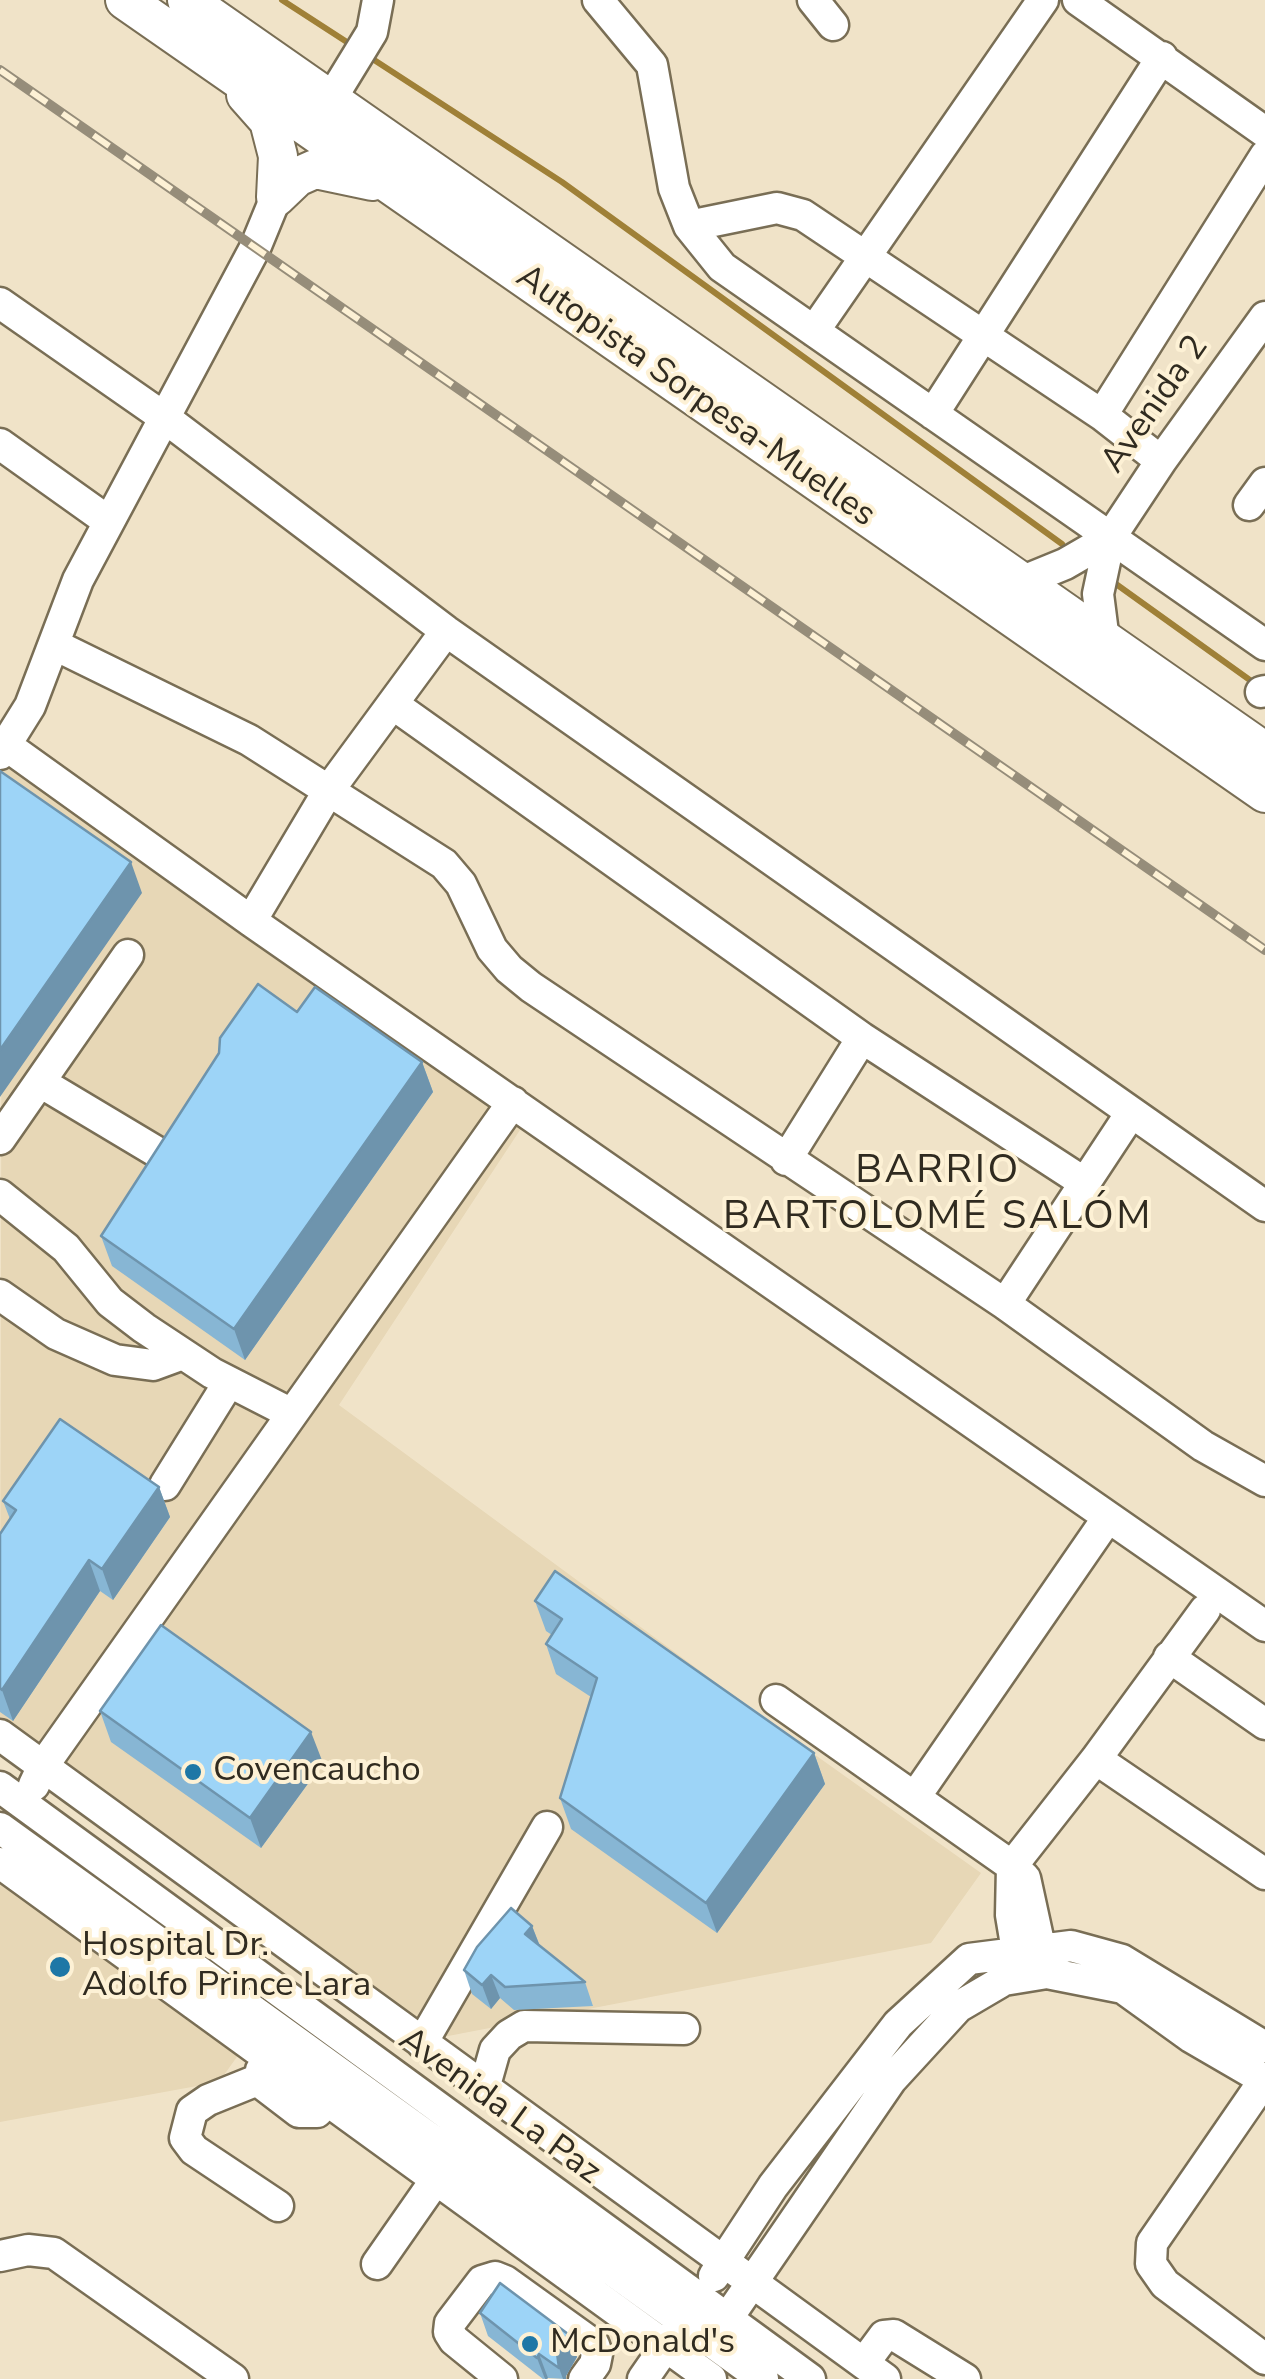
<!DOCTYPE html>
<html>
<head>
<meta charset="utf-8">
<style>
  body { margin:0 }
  canvas { display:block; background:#f0e3c8 }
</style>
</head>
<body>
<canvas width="1265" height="2379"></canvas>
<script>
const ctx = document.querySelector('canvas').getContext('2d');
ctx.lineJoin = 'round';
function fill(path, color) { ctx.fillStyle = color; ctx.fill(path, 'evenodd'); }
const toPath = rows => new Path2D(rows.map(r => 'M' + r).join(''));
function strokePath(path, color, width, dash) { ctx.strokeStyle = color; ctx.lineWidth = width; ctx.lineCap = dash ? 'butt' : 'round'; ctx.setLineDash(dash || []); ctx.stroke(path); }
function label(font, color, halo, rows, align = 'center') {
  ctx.font = font + ' "Nunito Sans",sans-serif'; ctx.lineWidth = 8; ctx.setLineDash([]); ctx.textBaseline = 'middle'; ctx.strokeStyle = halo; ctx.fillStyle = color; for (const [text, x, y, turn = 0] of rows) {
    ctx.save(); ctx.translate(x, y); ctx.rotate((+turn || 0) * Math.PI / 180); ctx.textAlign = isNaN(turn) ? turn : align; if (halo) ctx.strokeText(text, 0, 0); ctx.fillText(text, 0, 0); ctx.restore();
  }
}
const built = toPath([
  [2,760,522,1127,339,1405,790,1737,981,1873,931,1943,417,2042,0,1750],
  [0,1881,239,2054,219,2082,0,2122]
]);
const stream = toPath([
  [282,0,353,46],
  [368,56,562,182,1062,544],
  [1116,584,1254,683]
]);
const minor = toPath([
  [598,0,652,65,674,188,689,226,722,267,1265,645],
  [813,0,833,25],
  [1078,0,1265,132],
  [331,99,372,32,378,0],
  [689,226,777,208,803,215,1102,415,1161,461],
  [0,303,165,418,446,631,1265,1206],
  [814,331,1043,0],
  [933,414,1162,57],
  [1102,415,1265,156],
  [0,444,108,521],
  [1249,505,1265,483],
  [1021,582,1065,564,1110,538],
  [1104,641,1098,594,1110,538,1161,461,1265,317],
  [55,645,249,740,444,864,461,884,492,949,509,969,531,987,1005,1304,1203,1446,1265,1481],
  [1261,692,1265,691],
  [394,705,862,1038,1085,1183],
  [0,741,251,921,1265,1626],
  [0,754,30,706,78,580,255,248,276,197],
  [251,921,329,790,446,631],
  [40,1082,162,1155],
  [0,1139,128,955],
  [786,1160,862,1038],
  [0,1195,66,1248,110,1302,144,1328,212,1373,292,1414],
  [0,1295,56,1334,115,1360,153,1365,183,1354],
  [1005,1304,1131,1113],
  [165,1485,229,1382],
  [1169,1657,1265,1724],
  [776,1700,1012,1866,1025,1878,1040,1947],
  [0,1735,885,2379],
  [1096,1759,1265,1874],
  [34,1785,43,1766,513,1102],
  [0,1787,810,2379],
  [915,1797,1100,1529],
  [0,1828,763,2379],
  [0,1863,711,2379],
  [1017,1951,1011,1915,1012,1866,1096,1759,1205,1610],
  [422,2043,547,1827],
  [267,2061,261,2070,260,2079,265,2086,299,2112,317,2112,340,2087],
  [260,2079,208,2100,192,2111,185,2138,194,2150,278,2206],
  [1265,2079,1152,2243,1151,2264,1165,2284,1265,2359],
  [484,2089,495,2050,509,2035,524,2026,684,2029],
  [0,2256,28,2250,54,2253,233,2379],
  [377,2264,437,2178],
  [714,2276,773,2186,898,2024,969,1959,1071,1946,1122,1960,1265,2047],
  [716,2335,891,2080,958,2007,1004,1980,1047,1973,1123,1988,1191,2037,1265,2080],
  [864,2363,884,2336,894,2335,965,2379],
  [502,2379,454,2340,449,2332,450,2323,482,2281,495,2277,505,2281,594,2345,597,2354,595,2364,584,2379],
  [643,2379,677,2330]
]);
const major = toPath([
  [125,0,1265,793],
  [187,0,1265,752],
  [246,95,269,121,278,156,276,197],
  [276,197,297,177,315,169,372,181]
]);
const rail = toPath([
  [0,70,1265,950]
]);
const wall = toPath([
  [297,1012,422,1062,433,1092,245,1360,112,1266,101,1236],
  [159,1487,170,1517,113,1600,100,1591,13,1721,0,1712,0,1534,10,1519,3,1501],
  [535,1601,814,1753,825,1784,717,1933,571,1829,560,1798,591,1697,556,1674,546,1644,552,1635,546,1631],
  [100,1711,323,1763,261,1848,111,1742],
  [532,1926,540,1946,585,1982,593,2006,514,2010,500,1998,491,2009,472,1994,464,1970],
  [480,2313,568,2334,577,2357,566,2376,566,2379,548,2378,543,2379,488,2336]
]);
const shadedWall = toPath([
  [131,862,142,893,0,1097,0,1050],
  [422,1062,433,1092,245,1360,234,1329],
  [159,1487,170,1517,113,1600,102,1569],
  [89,1560,100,1591,13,1721,2,1690],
  [311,1732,323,1763,261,1848,250,1818],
  [814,1753,825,1784,717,1933,706,1903],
  [532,1926,541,1949,525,1934],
  [491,1975,500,1998,491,2009,482,1985],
  [568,2334,577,2357,566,2376,566,2379,563,2379,559,2368,557,2353],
  [539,2354,548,2378,547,2379,545,2379,537,2358]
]);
const building = toPath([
  [0,771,131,862,0,1050,0,771],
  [258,984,297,1012,315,987,422,1062,234,1329,101,1236,219,1053,220,1038,258,984],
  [60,1419,159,1487,102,1569,89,1560,2,1690,0,1688,0,1534,16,1510,3,1501,60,1419],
  [555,1571,814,1753,706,1903,560,1798,597,1678,546,1644,562,1619,535,1601,555,1571],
  [161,1625,311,1732,250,1818,100,1711,161,1625],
  [511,1908,532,1926,525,1934,585,1982,505,1987,491,1975,482,1985,464,1970,477,1947,511,1908],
  [500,2283,568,2334,557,2353,559,2368,539,2354,537,2358,480,2313,500,2283]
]);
const markers = [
  [193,1772,10,"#1e77a6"],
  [60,1967,12,"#1e77a6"],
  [530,2344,10,"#1e77a6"]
];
const streetNames = [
  ["Autopista Sorpesa-Muelles",695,397,35],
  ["Avenida 2",1156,405,-55],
  ["Avenida La Paz",499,2107,36]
];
const poiNames = [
  ["Covencaucho",213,1772],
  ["Hospital Dr.",82,1947],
  ["Adolfo Prince Lara",82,1987],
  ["McDonald's",550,2344]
];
const quarterNames = [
  ["BARRIO",938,1172],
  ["BARTOLOMÉ SALÓM",938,1218]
];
fill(built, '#e7d7b6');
strokePath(stream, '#9f8037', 6);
strokePath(minor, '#796e55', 35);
strokePath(major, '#796e55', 42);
strokePath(minor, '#fff', 30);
strokePath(major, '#fff', 38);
strokePath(rail, '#968d7a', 10);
strokePath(rail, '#fdf1d5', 6, [19]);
fill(wall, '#87b6d4');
fill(shadedWall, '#6e94ad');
fill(building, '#9dd4f7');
strokePath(building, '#6e94ad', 2.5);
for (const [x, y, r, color] of markers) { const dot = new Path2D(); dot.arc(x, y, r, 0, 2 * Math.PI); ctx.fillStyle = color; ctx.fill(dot); strokePath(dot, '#fdf1d5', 4); }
label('35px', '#302b20', '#fdf1d5', streetNames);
label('35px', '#302b20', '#fdf1d5', poiNames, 'left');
ctx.letterSpacing = '2.5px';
label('40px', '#302b20', '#fdf1d5', quarterNames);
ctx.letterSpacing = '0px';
</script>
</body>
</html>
